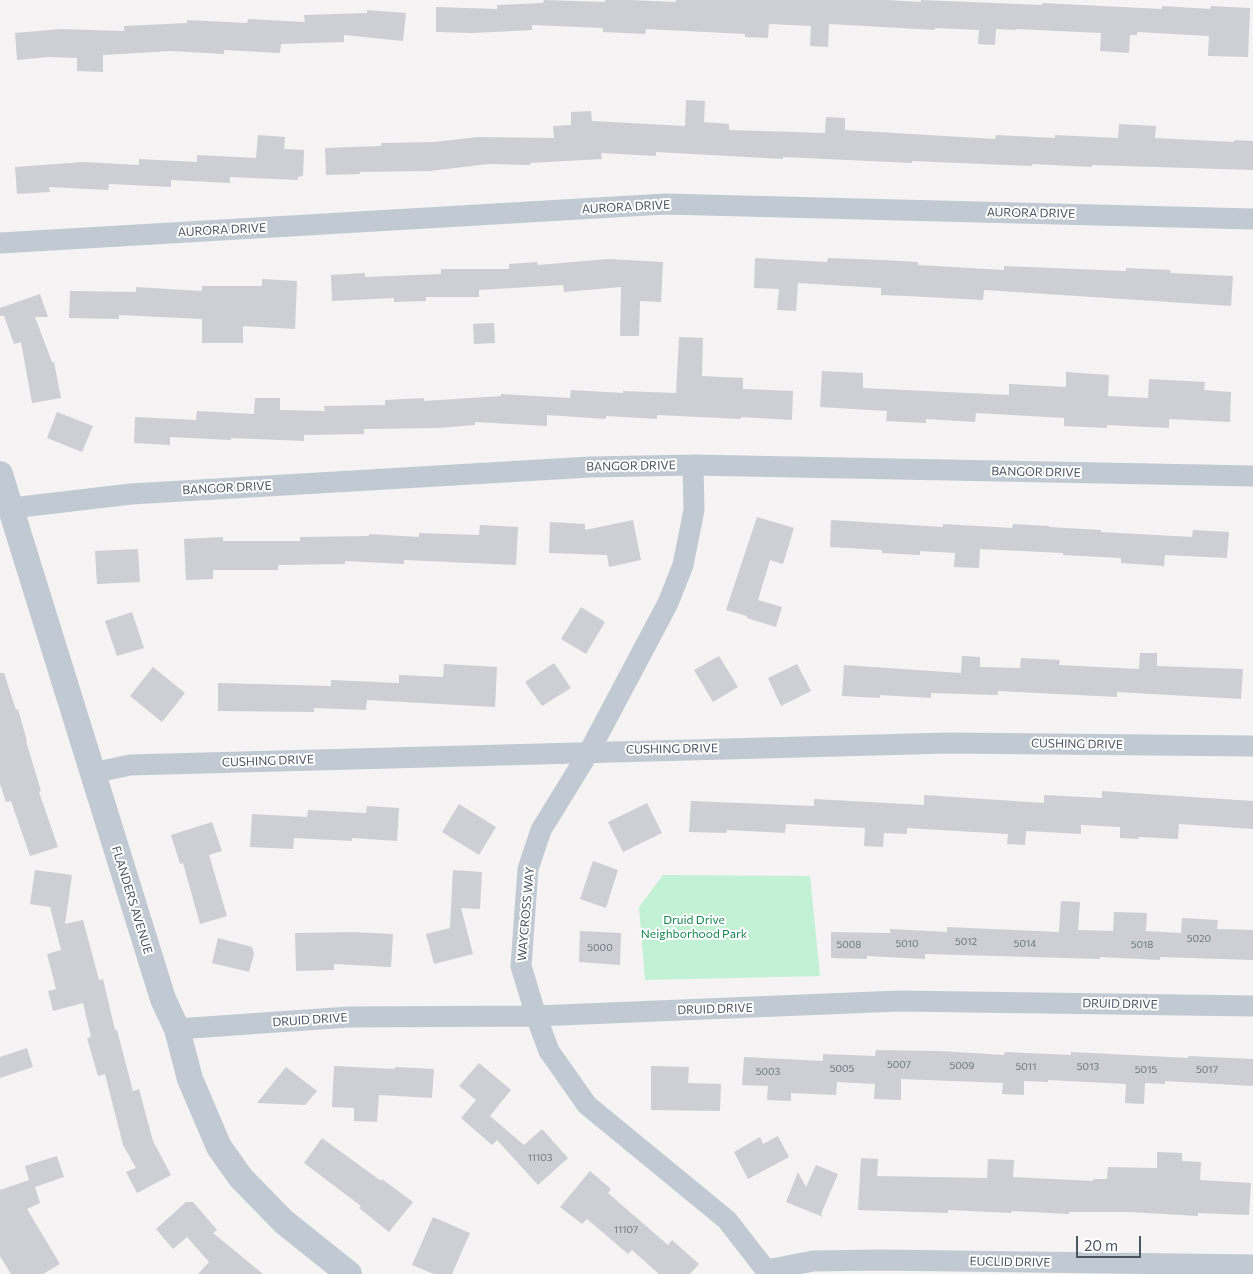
<!DOCTYPE html>
<html>
<head>
<meta charset="utf-8">
<style>
  body { margin:0 }
  #map { position:relative; width:1253px; height:1274px; overflow:hidden; background:#f5f3f3; font-family:Commissioner,sans-serif }
  canvas { display:block }
  .scale { position:absolute; left:1076px; top:1236px; width:65px; height:22px; box-sizing:border-box; border:2px solid #4a5661; border-top:0; padding-left:6px; font-size:15px; line-height:18px; white-space:nowrap; color:#4a5661; -webkit-text-stroke:4px #fff; paint-order:stroke }
</style>
</head>
<body>
<div id="map">
<canvas width="1253" height="1274"></canvas>
<div class="scale">20 m</div>
</div>
<script>
const ctx = document.querySelector('canvas').getContext('2d');
ctx.lineJoin = 'round';
function fill(path, color) { ctx.fillStyle = color; ctx.fill(path, 'evenodd'); }
const toPath = rows => new Path2D(rows.map(r => 'M' + r).join(''));
function strokePath(path, color, width, dash) { ctx.strokeStyle = color; ctx.lineWidth = width; ctx.lineCap = dash ? 'butt' : 'round'; ctx.setLineDash(dash || []); ctx.stroke(path); }
function label(font, color, halo, rows, align = 'center') {
  ctx.font = font + ' Commissioner,sans-serif'; ctx.lineWidth = 4; ctx.setLineDash([]); ctx.textBaseline = 'middle'; ctx.strokeStyle = halo; ctx.fillStyle = color; for (const [text, x, y, turn = 0] of rows) {
    ctx.save(); ctx.translate(x, y); ctx.rotate((+turn || 0) * Math.PI / 180); ctx.textAlign = isNaN(turn) ? turn : align; if (halo) ctx.strokeText(text, 0, 0); ctx.fillText(text, 0, 0); ctx.restore();
  }
}
const green = toPath([
  [663,875,810,876,820,976,645,980,639,907]
]);
const building = toPath([
  [544,0,605,2,605,0,629,0,676,2,676,0,886,0,921,2,921,0,1042,5,1042,3,1162,9,1162,6,1210,9,1211,6,1250,8,1248,57,1208,56,1209,36,1137,32,1137,35,1130,35,1129,53,1100,51,1101,33,1016,29,1016,30,996,29,995,45,978,44,979,30,935,28,935,30,829,24,828,47,810,46,811,26,769,24,768,38,745,37,745,34,646,29,645,34,603,32,603,28,532,25,532,30,473,33,436,32,436,7,497,9,497,5,543,3],
  [367,10,406,13,403,41,344,35,344,42,281,44,280,53,224,50,224,54,171,51,103,55,103,72,77,71,77,58,48,57,17,60,15,33,61,29,124,31,124,26,187,23,187,20,247,23,248,19,305,22,304,15,367,13],
  [686,100,705,101,704,122,729,124,729,130,825,133,826,117,845,118,845,130,995,139,996,135,1055,138,1055,135,1118,138,1119,124,1156,126,1155,138,1234,142,1234,140,1253,141,1253,170,1092,165,1092,167,1032,164,1032,166,912,161,912,163,783,157,783,159,656,152,656,156,601,153,602,159,530,163,530,165,488,164,430,171,360,172,360,174,326,175,325,148,381,146,381,143,434,142,478,137,554,138,553,126,571,125,571,112,591,111,592,121,685,126],
  [258,135,285,137,284,149,304,150,303,176,298,177,298,180,230,177,230,183,171,180,171,187,109,184,108,190,49,187,50,192,17,194,15,167,84,162,139,165,139,159,197,162,197,155,256,158],
  [755,258,827,262,828,258,882,260,918,262,918,265,1004,270,1004,266,1126,271,1126,268,1171,270,1170,273,1233,276,1231,306,984,290,983,300,907,296,881,295,881,288,798,283,796,311,777,310,779,289,754,288],
  [608,259,663,262,661,302,640,301,639,336,620,336,621,287,564,292,563,285,479,290,479,297,426,297,426,301,394,302,394,298,332,301,331,275,365,273,365,277,441,274,441,269,509,269,509,264,537,262,538,265],
  [262,279,297,281,295,329,243,326,243,343,202,343,202,319,119,315,119,319,69,318,70,291,136,292,136,287,202,291,202,286,262,286],
  [40,294,48,317,35,317,52,362,54,362,61,398,32,403,21,342,14,344,4,316,0,316,0,308],
  [494,323,495,343,474,344,473,324],
  [679,337,703,338,702,376,743,378,743,389,793,391,792,420,741,417,741,419,657,415,657,419,606,416,606,419,547,415,547,426,475,422,475,425,439,428,364,429,364,434,304,435,304,441,231,438,231,440,170,437,170,445,134,443,135,417,196,420,197,411,254,414,255,398,280,398,280,410,325,411,324,406,385,405,385,400,424,398,424,401,501,396,501,394,570,398,571,390,623,393,623,391,676,393],
  [822,371,863,373,863,388,1009,395,1009,384,1066,387,1066,372,1109,375,1108,396,1148,398,1149,379,1205,382,1204,390,1231,392,1230,422,1169,419,1169,428,1107,425,1107,428,1064,426,1064,418,976,413,975,422,926,419,926,423,886,421,887,411,820,407],
  [57,412,93,426,82,452,47,438],
  [757,517,794,528,783,564,770,560,758,600,782,607,776,627,747,618,747,616,726,610],
  [633,520,641,560,609,567,607,555,549,553,550,522,585,524,585,530],
  [831,520,943,527,943,524,1012,528,1013,524,1049,526,1049,527,1101,530,1101,532,1192,537,1193,530,1229,532,1227,558,1165,555,1164,566,1121,563,1121,558,1063,555,1063,553,980,549,979,568,954,567,955,553,920,551,920,555,882,553,882,550,830,547],
  [480,525,518,527,516,565,404,560,404,564,345,561,345,564,278,565,278,570,213,570,213,579,186,580,184,539,223,537,223,541,300,541,300,537,369,536,369,534,419,537,419,533,479,535],
  [138,549,140,582,97,584,95,551],
  [581,607,605,622,586,654,561,639],
  [132,612,144,648,117,656,105,621],
  [1140,653,1157,653,1157,666,1243,669,1241,699,1117,692,1117,697,998,691,998,695,931,693,931,698,880,695,880,698,842,696,844,665,961,673,962,656,980,657,980,667,1020,668,1021,658,1060,660,1059,665,1139,669],
  [719,656,738,687,713,702,694,670],
  [554,663,571,688,542,706,525,682],
  [444,664,497,667,495,707,367,700,366,710,314,708,314,712,218,711,218,683,331,686,331,680,399,683,399,675,443,677],
  [797,664,811,691,781,706,768,678],
  [153,667,185,693,162,722,130,696],
  [0,673,4,673,16,710,18,709,27,741,26,741,41,791,39,792,58,847,30,856,11,801,6,802,0,784],
  [1102,791,1253,801,1253,829,1179,824,1178,839,1139,837,1138,839,1120,838,1120,827,1081,825,1081,834,1026,831,1025,845,1007,844,1008,834,907,828,907,834,884,833,883,847,864,846,865,828,786,824,785,833,727,830,726,833,689,832,691,801,814,806,814,799,924,805,924,795,1044,803,1044,795,1102,798],
  [647,803,662,833,623,852,608,822],
  [459,804,496,827,479,855,442,832],
  [367,806,399,808,397,841,352,838,352,841,294,838,293,849,250,847,252,814,307,817,308,810,366,813],
  [212,822,222,851,209,855,227,916,200,924,183,863,180,864,171,835],
  [593,861,618,870,606,908,580,899],
  [35,870,72,875,65,924,83,920,99,980,103,979,115,1030,117,1030,133,1091,139,1089,153,1141,171,1175,137,1193,126,1172,136,1168,123,1145,105,1074,98,1076,87,1038,91,1037,83,1003,53,1011,48,991,56,989,47,954,61,950,50,907,30,904],
  [453,870,482,872,480,909,461,908,473,954,434,964,426,934,450,928],
  [1061,901,1080,902,1078,930,1113,931,1114,912,1147,913,1146,931,1181,933,1182,918,1218,920,1217,929,1253,930,1253,960,1160,957,1160,960,1100,957,1100,959,925,954,925,959,867,956,867,959,831,958,831,932,890,933,890,929,947,932,947,927,1059,932],
  [580,931,621,933,620,965,579,962],
  [352,932,393,934,391,967,334,964,334,970,296,971,295,933],
  [218,938,252,947,254,954,249,972,212,963],
  [27,1048,33,1067,0,1078,0,1057],
  [876,1050,940,1051,1004,1055,1005,1052,1071,1055,1071,1052,1188,1058,1188,1056,1253,1059,1253,1086,1165,1081,1165,1084,1145,1083,1144,1104,1125,1103,1126,1084,1048,1080,1048,1082,1024,1081,1024,1095,1002,1094,1003,1083,901,1079,901,1100,874,1099,875,1084,837,1082,836,1095,791,1093,791,1101,767,1100,768,1086,742,1085,744,1057,823,1061,823,1054,875,1056],
  [479,1063,511,1090,490,1116,524,1145,542,1129,568,1158,538,1185,497,1140,492,1145,461,1118,476,1100,459,1086],
  [334,1066,395,1069,395,1067,434,1069,432,1098,379,1095,377,1122,354,1121,354,1108,332,1107],
  [651,1066,689,1067,688,1083,721,1084,720,1111,651,1110],
  [286,1067,317,1091,305,1105,257,1103],
  [778,1136,789,1157,748,1179,734,1152,760,1137,763,1144],
  [322,1138,381,1181,382,1179,413,1202,389,1232,359,1208,361,1206,304,1163],
  [1157,1152,1182,1153,1182,1161,1201,1162,1200,1180,1251,1183,1249,1215,1198,1213,1198,1216,1129,1212,1069,1212,1069,1214,1012,1211,1011,1213,948,1210,948,1213,858,1210,861,1158,878,1159,877,1176,987,1178,988,1159,1014,1160,1013,1177,1093,1181,1093,1179,1107,1179,1108,1167,1157,1168],
  [57,1156,64,1177,35,1187,40,1203,27,1209,60,1264,43,1274,11,1274,0,1256,0,1190,29,1180,25,1166],
  [816,1165,838,1174,821,1214,823,1217,786,1202,798,1172,806,1187],
  [590,1171,611,1189,608,1193,668,1245,672,1240,699,1264,690,1274,659,1274,632,1250,628,1254,587,1219,582,1224,560,1207],
  [186,1202,193,1202,217,1230,213,1233,263,1274,198,1274,209,1262,187,1237,173,1249,156,1229],
  [433,1217,470,1233,452,1274,434,1274,412,1265]
]);
const minor = toPath([
  [0,243,665,204,1253,219],
  [693,465,694,510,683,565,668,603,589,752,541,830,528,869,521,966,536,1016,549,1051,587,1105,727,1220,769,1274],
  [12,508,131,494,590,467,693,465,1253,476],
  [93,773,130,765,949,743,1253,746],
  [177,1029,349,1017,536,1016,899,1001,1253,1006],
  [767,1270,813,1261,881,1260,1253,1265]
]);
const tertiary = toPath([
  [0,474,163,999,177,1029,190,1079,219,1147,241,1178,284,1222,349,1274]
]);
const numberNames = [
  ["5020",1199,939],
  ["5012",966,942],
  ["5010",907,944],
  ["5014",1025,944],
  ["5008",849,945],
  ["5018",1142,945],
  ["5000",600,948],
  ["5007",899,1065],
  ["5009",962,1066],
  ["5011",1026,1067],
  ["5013",1088,1067],
  ["5005",842,1069],
  ["5015",1146,1070],
  ["5017",1207,1070],
  ["5003",768,1072],
  ["11103",540,1158],
  ["11107",626,1230]
];
const streetNames = [
  ["AURORA DRIVE",626,207,-3],
  ["AURORA DRIVE",1031,213,1],
  ["AURORA DRIVE",222,230,-3],
  ["BANGOR DRIVE",631,466,-1],
  ["BANGOR DRIVE",1036,472,1],
  ["BANGOR DRIVE",227,488,-3],
  ["CUSHING DRIVE",1077,744,1],
  ["CUSHING DRIVE",672,749,-1],
  ["CUSHING DRIVE",268,761,-2],
  ["FLANDERS AVENUE",132,900,73],
  ["WAYCROSS WAY",526,914,-85],
  ["DRUID DRIVE",1120,1004,1],
  ["DRUID DRIVE",715,1009,-2],
  ["DRUID DRIVE",310,1020,-4],
  ["EUCLID DRIVE",1010,1262,1]
];
const parkNames = [
  ["Druid Drive",694,920],
  ["Neighborhood Park",694,934]
];
fill(green, '#c3f1d5');
fill(building, '#cdcfd5');
strokePath(minor, '#c1cad2', 21);
strokePath(tertiary, '#c1cad2', 26);
label('10px', '#6b747e', null, numberNames);
label('12px', '#4a5661', '#fff', streetNames);
label('12px', '#17864f', '#fff', parkNames);
</script>
</body>
</html>
